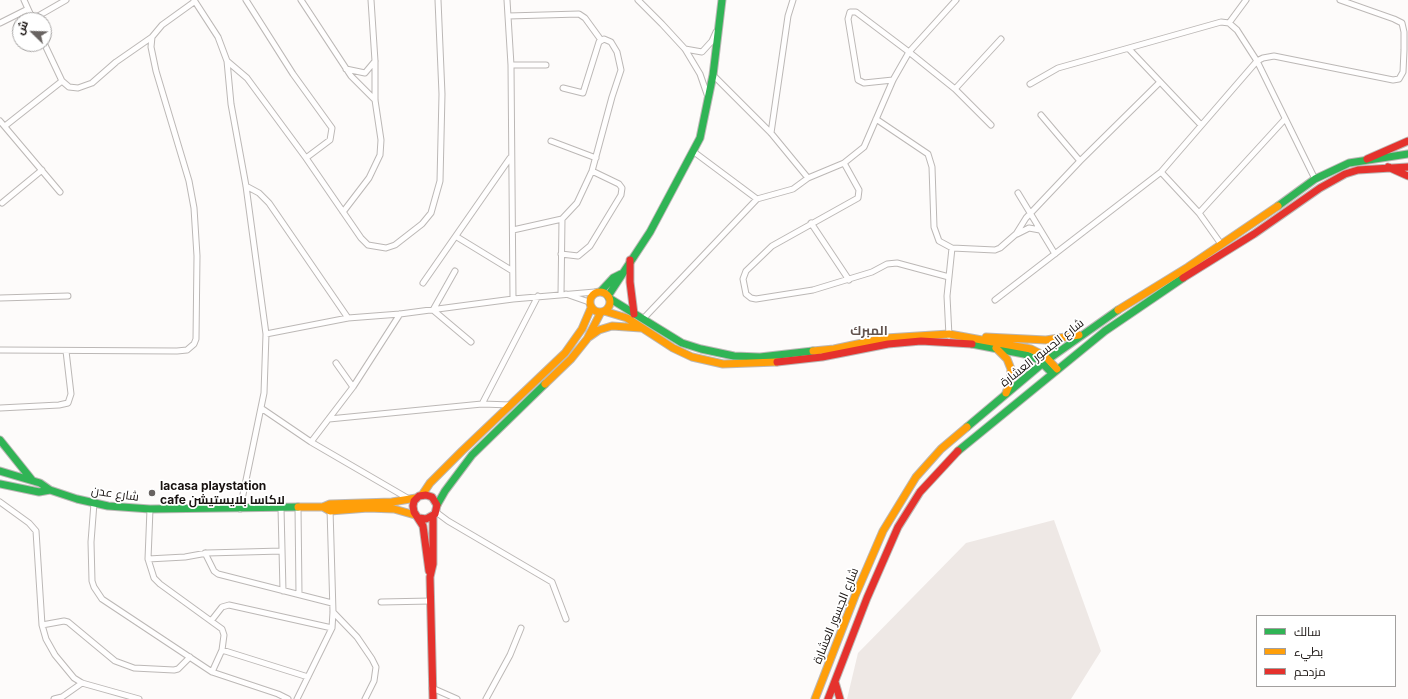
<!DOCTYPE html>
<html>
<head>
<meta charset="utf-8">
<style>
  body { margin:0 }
  #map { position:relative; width:1408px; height:699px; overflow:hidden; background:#fdfbfa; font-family:Inter,Cairo,sans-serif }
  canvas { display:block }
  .legend { position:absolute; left:1256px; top:615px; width:140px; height:72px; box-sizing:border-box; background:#fff; border:1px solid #a2a09f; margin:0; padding:5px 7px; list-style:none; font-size:12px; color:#17110f }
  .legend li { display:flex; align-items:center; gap:8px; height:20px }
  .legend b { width:20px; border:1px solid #a2a09f }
  .north { position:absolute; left:12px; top:12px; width:40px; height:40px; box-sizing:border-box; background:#fff; border:1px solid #a2a09f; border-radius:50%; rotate:293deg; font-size:11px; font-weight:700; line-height:16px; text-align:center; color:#17110f }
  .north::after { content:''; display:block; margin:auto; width:14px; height:18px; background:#686361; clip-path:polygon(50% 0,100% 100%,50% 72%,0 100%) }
</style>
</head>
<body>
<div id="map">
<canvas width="1408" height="699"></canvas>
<ul class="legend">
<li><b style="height:5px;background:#30b455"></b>سالك</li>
<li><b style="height:5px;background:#ff9f0a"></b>بطيء</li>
<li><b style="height:5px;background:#e5322d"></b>مزدحم</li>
</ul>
<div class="north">ش</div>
</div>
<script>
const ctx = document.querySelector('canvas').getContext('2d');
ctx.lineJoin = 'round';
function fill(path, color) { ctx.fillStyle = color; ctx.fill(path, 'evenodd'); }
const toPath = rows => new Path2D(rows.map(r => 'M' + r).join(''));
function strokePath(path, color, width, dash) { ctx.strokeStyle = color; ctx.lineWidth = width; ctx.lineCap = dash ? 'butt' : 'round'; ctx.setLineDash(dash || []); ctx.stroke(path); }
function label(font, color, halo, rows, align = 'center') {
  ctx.font = font + ' Inter,Cairo,sans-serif'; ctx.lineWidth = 3.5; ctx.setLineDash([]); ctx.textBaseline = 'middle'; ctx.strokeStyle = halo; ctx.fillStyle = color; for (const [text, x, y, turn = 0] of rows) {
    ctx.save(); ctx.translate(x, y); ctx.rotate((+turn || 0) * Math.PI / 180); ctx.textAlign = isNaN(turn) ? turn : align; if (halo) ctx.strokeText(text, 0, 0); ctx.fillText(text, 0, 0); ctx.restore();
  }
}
const built = toPath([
  [1054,520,1101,651,1071,699,847,699,858,653,966,543]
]);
const street = toPath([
  [24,0,33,20],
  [194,0,218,37,227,61,231,104,246,186,266,334,264,393,240,509],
  [246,0,293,74,332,128,330,140,306,158],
  [301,0,351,76,375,100],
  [507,0,511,65,513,299],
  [638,0,662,24,685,49,700,74,708,97],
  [508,16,579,14,585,18,601,40],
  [33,19,66,0],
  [0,23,28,9],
  [1229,23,1246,0],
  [44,43,62,81,69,87,78,88,92,83,116,62,152,37],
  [685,49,702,52,712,41,716,32],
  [1129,49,1201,125],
  [227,61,247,78,306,158,361,238,368,245,386,248,395,245,422,224,431,213,440,181,442,94,438,0],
  [511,65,546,65],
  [346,69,365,73,375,61],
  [713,75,771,133,808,178],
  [893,80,864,83,858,80,848,19,850,12,856,12,909,52,955,89,991,125],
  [1030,84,1058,68,1221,22,1229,23,1237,30,1257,61,1315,179],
  [955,89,1001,39],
  [1041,115,1080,161],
  [876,119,928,154,932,167,934,227,939,241,952,248,995,250,1000,248,1016,234,1026,218,1080,161,1159,83],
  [0,121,60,192],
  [5,126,62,81],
  [771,133,788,16,793,0],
  [551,141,596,158],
  [694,152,757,199,793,189,808,178,844,163,864,147,893,80,909,52,956,0],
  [844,163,859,190,858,198,772,246,746,271,743,279,746,294,751,298,756,299,813,290,872,272,887,264,897,263,949,277],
  [1161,172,1199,213,1221,244],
  [246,186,259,193,269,203,348,318],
  [1018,193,1055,254],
  [2,203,42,170],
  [343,212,369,178,380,155,381,140,375,100,375,61,371,0],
  [1199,213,1285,119],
  [811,223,849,280],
  [513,230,562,219],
  [1017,234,1029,228,1040,230],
  [457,237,511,270],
  [561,254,578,256,590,246,621,195,622,188,619,184,592,171],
  [455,271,433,310,471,342],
  [423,283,510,158],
  [561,294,562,219,577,203,592,171,612,97,621,70,617,52,611,42,604,39,599,42,583,93,563,88],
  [566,294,589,302],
  [0,298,68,296],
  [995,300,1161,172,1257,61,1263,58,1274,56,1393,80,1399,79,1403,72,1404,50,1404,32,1402,23,1394,19,1340,0],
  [643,319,757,199],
  [266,334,348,318,400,314,513,299,595,292],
  [949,336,947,296,952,248],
  [0,350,177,351,187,350,194,344,196,339,197,256,194,208,189,181,156,71,151,47,152,37,162,25,194,2],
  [336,363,353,387],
  [482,404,538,296],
  [0,408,59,405,68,403,71,394,66,351],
  [261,408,311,442,409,499],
  [329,419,482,404,511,405],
  [311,442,353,387,400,314],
  [0,502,29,523,36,531,42,625,46,639,55,655,74,678,82,683,139,699],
  [94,503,91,542,92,581,94,587,102,599,212,672,278,694,288,699],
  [298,507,299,594],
  [281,508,283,591],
  [150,509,148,559,154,578,160,584,222,629,224,635,222,650,212,672],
  [436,512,448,521,552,582,566,619],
  [205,553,214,571,218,574,332,603],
  [148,559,185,557,207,553,282,551],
  [381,602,431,601],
  [333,612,357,637,372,659,376,667,374,681,365,699],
  [211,621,222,607,229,605,332,628],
  [42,625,64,621,68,622,115,661,134,668,174,670,178,669,190,657],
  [222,650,308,677],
  [432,688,457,699],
  [54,699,62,697,82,683],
  [297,699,332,628,333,612,330,509],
  [486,699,510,655,521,628]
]);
const fast = toPath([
  [1278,206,1315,179,1349,163,1408,154],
  [601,291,613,278,621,274],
  [608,296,650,232,700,138,713,75,722,0],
  [609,298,682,343,701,349,734,356,760,357,813,351],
  [972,344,1024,354,1039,360,1052,373],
  [967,427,1043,363,1118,310],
  [0,440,32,480],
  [958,451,1105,331,1183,278],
  [0,471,40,483,50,490,77,499,108,506,150,509,298,507],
  [0,484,39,492,50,490],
  [437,505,445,491,472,455,545,384]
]);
const slow = toPath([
  '590 302a10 10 0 1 1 20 0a10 10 0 1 1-20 0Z',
  [1118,310,1188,267,1278,206],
  [604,311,627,318,673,348,692,357,723,364,777,362],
  [589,337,599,330,612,326,641,328],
  [986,337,1046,340,1079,335],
  [996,348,1007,359,1011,369,1010,383,1006,393],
  [813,351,834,349,886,338,949,334,1031,349,1045,356,1057,369],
  [545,384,571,359,587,339,601,312],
  [422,495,430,483,462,451,565,353,582,329,591,308],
  [298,507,323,507,330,504,392,502,416,498],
  [323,507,330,511,368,508,394,509,415,515],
  [815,699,855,596,883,531,916,477,941,449,967,427]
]);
const jam = toPath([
  [1367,159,1408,141],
  [1388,167,1408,176],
  [630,260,630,282,634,314],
  [1183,278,1254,234,1320,188,1345,174,1358,170,1408,167],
  [777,362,822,357,888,344,921,341,972,344],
  [433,516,433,564,430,577,433,699],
  [419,518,426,519,435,514,437,505,432,497,426,495,419,496,414,501,413,506,414,512,423,526,429,571],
  [835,682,840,699],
  [828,699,867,598,898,527,920,492,958,451]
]);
const markers = [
  [152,493,4,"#686361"]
];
const streetNames = [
  ["شارع الجسور العشارة",1042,353,-38],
  ["شارع عدن",115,494,8],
  ["شارع الجسور العشارة",836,616,-68]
];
const poiNames = [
  ["lacasa playstation",160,486],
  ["cafe لاكاسا بلايستيشن",160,500]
];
const neighbourhoodNames = [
  ["المبرك",869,331]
];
fill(built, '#eee8e5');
strokePath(street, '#bcb8b6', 7);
strokePath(fast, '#bcb8b6', 9);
strokePath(slow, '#bcb8b6', 9);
strokePath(jam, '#bcb8b6', 9);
strokePath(street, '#fffefe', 5);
strokePath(fast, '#30b455', 7);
strokePath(slow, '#ff9f0a', 7);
strokePath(jam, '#e5322d', 7);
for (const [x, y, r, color] of markers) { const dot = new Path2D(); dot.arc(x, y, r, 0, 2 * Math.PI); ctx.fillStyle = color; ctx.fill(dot); strokePath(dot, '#fff', 1.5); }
label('12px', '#17110f', '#fff', streetNames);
label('bold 12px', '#17110f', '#fff', poiNames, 'left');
label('bold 13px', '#63544f', '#fff', neighbourhoodNames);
</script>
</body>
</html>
